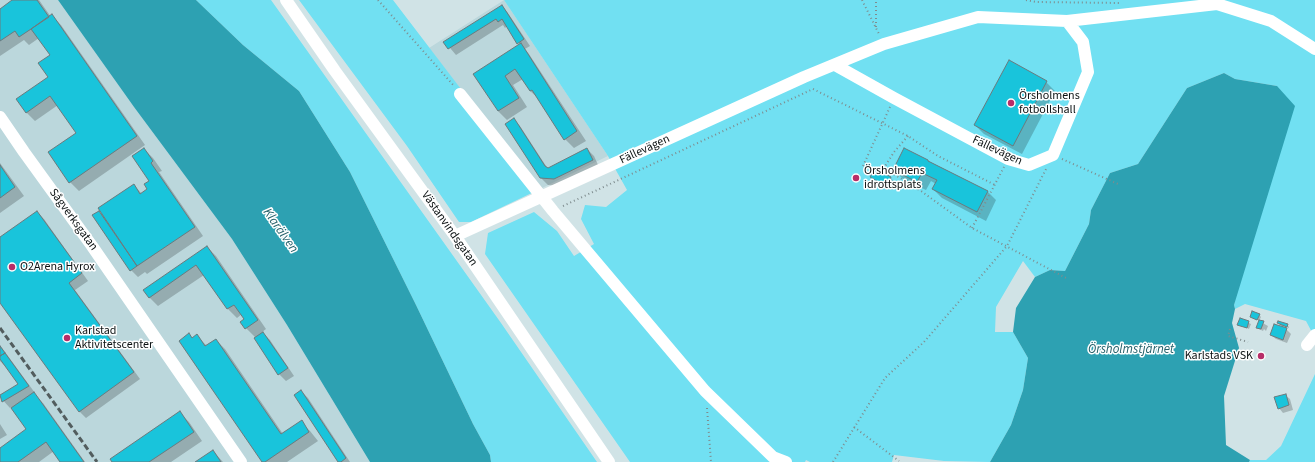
<!DOCTYPE html>
<html>
<head>
<meta charset="utf-8">
<style>
  body { margin:0 }
  canvas { display:block; background:#d0e3e6 }
</style>
</head>
<body>
<canvas width="1315" height="462"></canvas>
<script>
const ctx = document.querySelector('canvas').getContext('2d');
ctx.lineJoin = 'round';
function fill(path, color) { ctx.fillStyle = color; ctx.fill(path, 'evenodd'); }
const toPath = rows => new Path2D(rows.map(r => 'M' + r).join(''));
function strokePath(path, color, width, dash) { ctx.strokeStyle = color; ctx.lineWidth = width; ctx.lineCap = dash ? 'butt' : 'round'; ctx.setLineDash(dash || []); ctx.stroke(path); }
function label(font, color, halo, rows, align = 'center') {
  ctx.font = font + ' "Source Sans 3",sans-serif'; ctx.lineWidth = 3; ctx.setLineDash([]); ctx.textBaseline = 'middle'; ctx.strokeStyle = halo; ctx.fillStyle = color; for (const [text, x, y, turn = 0] of rows) {
    ctx.save(); ctx.translate(x, y); ctx.rotate((+turn || 0) * Math.PI / 180); ctx.textAlign = isNaN(turn) ? turn : align; if (halo) ctx.strokeText(text, 0, 0); ctx.fillText(text, 0, 0); ctx.restore();
  }
}
const built = toPath([
  [0,0,58,0,134,107,232,239,287,325,370,462,0,462],
  [504,0,608,156,538,190,429,48]
]);
const green = toPath([
  [196,0,271,0,501,323,597,462,491,462,490,455,473,424,416,305,350,172,299,91,243,45],
  [299,0,393,0,538,190,471,222,459,222,407,146],
  [504,0,1315,0,1315,338,1306,321,1245,304,1235,309,1234,305,1277,86,1235,79,1224,73,1187,88,1138,164,1110,173,1091,210,1089,224,1065,271,1050,270,1035,277,1023,261,996,307,995,332,1013,332,1028,358,1023,390,1011,425,990,462,944,461,894,455,892,462,810,462,806,460,805,462,630,462,485,254,488,233,534,212,557,231,574,256,594,244,581,219,585,205,606,207,627,190,608,156],
  [1315,374,1315,462,1249,462,1250,460,1266,460,1281,446]
]);
const water = toPath([
  [58,0,196,0,243,45,299,91,350,172,416,305,473,424,490,455,491,462,370,462,287,325,232,239,134,107],
  [1224,73,1235,79,1277,86,1295,106,1234,305,1235,309,1232,323,1239,348,1224,396,1226,445,1250,460,1249,462,990,462,1011,425,1023,390,1028,358,1013,332,1016,308,1035,277,1050,270,1065,271,1089,224,1091,210,1110,173,1138,164,1187,88]
]);
const shadow = toPath([
  [13,0,39,0,51,17,52,16,61,25,145,145,79,191,70,182,77,133,58,105,35,121,26,112,50,77,51,55,39,38,29,45,24,40,0,56,0,10],
  [502,6,508,13,530,46,525,49,529,54,586,141,574,148,565,139,538,98,530,91,523,79,513,85,527,107,507,120,498,111,475,74,520,45,507,26,505,28,503,25,456,55,445,42],
  [1046,82,1055,91,1022,154,984,134,975,125],
  [514,120,520,126,548,169,587,149,594,156,599,167,561,186,548,185,541,178],
  [144,149,153,158,162,171,159,172,203,236,147,274,145,272,138,277,131,270,99,212,102,215,134,185,142,194,149,189,151,181],
  [905,149,987,191,996,200,986,221,942,198,933,189,936,184,931,181,926,190,903,179,894,170],
  [0,163,24,196,0,213],
  [875,170,891,178,895,183,892,190,876,181,872,176],
  [37,212,44,219,88,281,75,290,140,379,86,418,80,412,0,302,0,239],
  [207,247,216,256,266,329,262,332,270,340,294,376,286,381,279,374,256,338,246,328,245,319,242,314,237,318,228,309,204,275,158,306,149,297],
  [1259,315,1261,317,1259,321,1268,326,1266,331,1264,329,1263,331,1259,329,1258,327,1260,321,1251,317],
  [1240,319,1251,324,1249,329,1238,324],
  [1278,323,1287,325,1289,327,1289,328,1283,326,1291,334,1287,343,1276,339,1271,335,1283,328],
  [189,335,193,339,197,336,207,346,216,340,225,349,283,434,301,422,310,431,318,441,287,462,263,462],
  [0,345,35,393,34,394,43,403,85,462,62,462,54,451,39,462,0,462,0,449,28,429,12,407,10,408,0,397,20,384,5,364,4,365,0,361],
  [301,391,308,398,350,462,339,462],
  [1285,395,1290,399,1293,410,1283,413,1279,408],
  [180,413,189,422,202,441,171,462,113,462],
  [0,424,7,435,0,439],
  [213,451,223,462,197,462]
]);
const building = toPath([
  [12,0,37,0,49,17,19,37,15,31,0,41,0,9,12,0],
  [502,5,524,39,517,44,502,19,498,22,496,19,448,49,443,42,502,5],
  [52,14,137,136,69,183,48,152,76,133,50,96,26,113,16,99,48,77,38,63,50,55,31,29,52,14],
  [521,43,577,131,564,140,532,90,530,91,515,69,505,76,519,98,498,111,473,74,521,43],
  [1009,60,1047,81,1013,146,974,125,1009,60],
  [514,118,545,166,548,168,587,148,593,160,554,179,540,178,505,124,514,118],
  [144,148,153,161,151,163,195,227,137,266,98,208,134,184,140,194,147,189,144,184,149,181,132,156,144,148],
  [904,148,928,160,928,161,988,191,977,212,932,189,937,180,922,173,917,182,893,170,904,148],
  [0,165,15,187,0,198,0,165],
  [875,169,891,177,887,187,870,177,875,169],
  [37,211,82,273,69,283,134,372,79,412,0,303,0,237,37,211],
  [99,211,137,266,130,271,92,215,99,211],
  [207,246,258,320,245,329,240,322,244,319,234,305,227,309,196,265,149,298,143,290,207,246],
  [1252,311,1260,314,1257,320,1250,317,1252,311],
  [1240,318,1249,321,1247,328,1237,325,1240,318],
  [1259,320,1264,321,1261,329,1256,328,1259,320],
  [1278,321,1288,324,1287,327,1277,323,1278,321],
  [1274,324,1287,328,1283,340,1270,335,1274,324],
  [263,332,288,368,278,375,254,338,263,332],
  [189,333,192,338,197,334,205,346,216,339,281,434,302,420,309,432,265,462,262,462,179,341,189,333],
  [0,346,5,353,0,356,0,346],
  [5,353,29,386,2,402,0,395,18,384,0,359,0,356,5,353],
  [301,390,346,458,341,462,338,462,294,395,301,390],
  [34,392,84,462,60,462,46,442,18,462,0,462,0,448,26,429,11,408,34,392],
  [1286,394,1289,405,1278,409,1274,397,1286,394],
  [180,411,194,432,149,462,112,462,110,459,180,411],
  [213,450,221,462,195,462,213,450]
]);
const path = toPath([
  [378,0,454,86],
  [862,0,879,34],
  [1026,0,1036,2,1121,3],
  [876,27,876,0],
  [813,89,908,136,938,156,995,185],
  [908,136,894,152,884,168,921,191,972,228,1068,279],
  [1062,159,1118,184],
  [863,166,890,107],
  [563,206,813,89],
  [972,228,1004,167],
  [1230,329,1228,336,1248,342],
  [707,408,711,462],
  [854,427,899,461],
  [833,462,885,378,924,342,1007,246,1046,169]
]);
const minor = toPath([
  [286,0,335,71,455,236,609,462],
  [835,65,894,98,1008,159,1029,165,1053,155,1088,72,1083,42,1067,21],
  [460,94,553,211,705,391,773,457,786,462],
  [0,117,24,152,92,246,241,462],
  [455,236,804,77,884,44,978,17,1067,21,1217,4,1271,21,1315,49],
  [1307,345,1315,335]
]);
const rail = toPath([
  [0,328,97,462]
]);
const markers = [
  [1011,103,4,"#b72d68"],
  [856,178,4,"#b72d68"],
  [12,267,4,"#b72d68"],
  [67,338,4,"#b72d68"],
  [1261,356,4,"#b72d68"]
];
const poiNames = [
  ["Örsholmens",1019,96],
  ["fotbollshall",1019,110],
  ["Örsholmens",864,171],
  ["idrottsplats",864,185],
  ["O2Arena Hyrox",20,267],
  ["Karlstad",75,331],
  ["Aktivitetscenter",75,345],
  ["Karlstads VSK",1253,356,"right"]
];
const streetNames = [
  ["Fällevägen",645,150,-25],
  ["Fällevägen",997,151,25],
  ["Sågverksgatan",73,220,54],
  ["Västanvindsgatan",449,229,55]
];
const waterNames = [
  ["Klarälven",280,231,55],
  ["Örsholmstjärnet",1131,350]
];
fill(built, '#bbd7dc');
fill(green, '#71e0f2');
fill(water, '#2da1b2');
fill(shadow, '#0003');
fill(building, '#19c4db');
strokePath(building, '#6b7b7e', 1);
strokePath(path, '#7f8c8e', 2, [1, 3]);
strokePath(minor, '#fff', 12);
strokePath(rail, '#525d5e', 3, [6, 3]);
for (const [x, y, r, color] of markers) { const dot = new Path2D(); dot.arc(x, y, r, 0, 2 * Math.PI); ctx.fillStyle = color; ctx.fill(dot); strokePath(dot, '#fff', 1.5); }
label('12px', '#0b1112', '#fff', poiNames, 'left');
label('12px', '#0b1112', '#fff', streetNames);
label('italic 13px', '#26626b', '#fff', waterNames);
</script>
</body>
</html>
